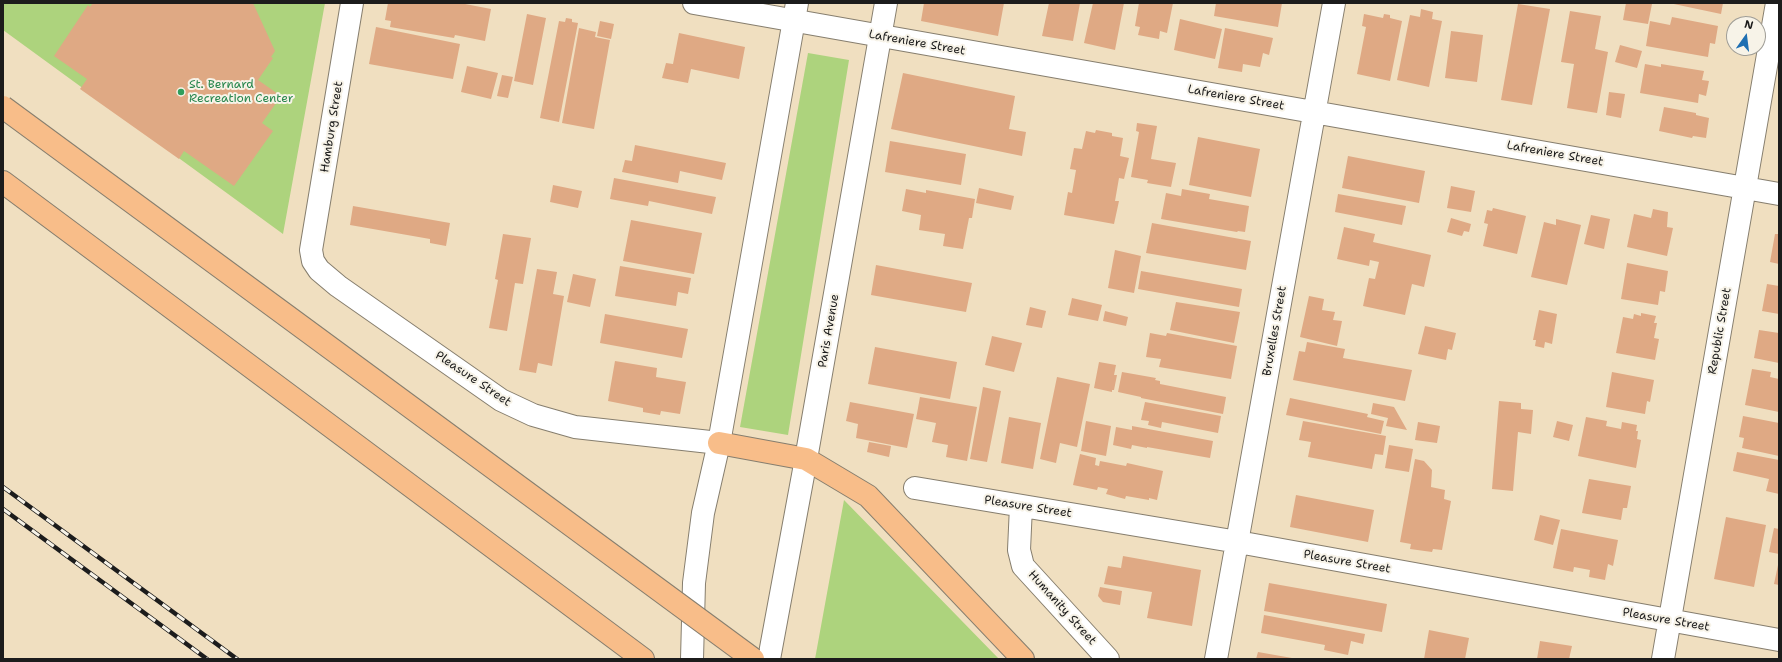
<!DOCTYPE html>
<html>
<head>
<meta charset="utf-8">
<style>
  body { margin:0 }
  #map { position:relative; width:1782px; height:662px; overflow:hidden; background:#f0dfc0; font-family:"Shantell Sans",sans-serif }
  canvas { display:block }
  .frame { position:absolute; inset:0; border:4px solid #1c1c1c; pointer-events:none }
  .north { position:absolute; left:1726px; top:16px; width:40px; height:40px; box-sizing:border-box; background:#f7f3e8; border:1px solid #9f9d96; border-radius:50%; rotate:14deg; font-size:11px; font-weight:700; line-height:16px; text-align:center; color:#1c1c1c }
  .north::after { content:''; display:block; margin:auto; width:14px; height:18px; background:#1f6fb2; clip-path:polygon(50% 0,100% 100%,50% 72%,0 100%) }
</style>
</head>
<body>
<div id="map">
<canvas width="1782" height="662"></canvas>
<div class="frame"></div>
<div class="north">N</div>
</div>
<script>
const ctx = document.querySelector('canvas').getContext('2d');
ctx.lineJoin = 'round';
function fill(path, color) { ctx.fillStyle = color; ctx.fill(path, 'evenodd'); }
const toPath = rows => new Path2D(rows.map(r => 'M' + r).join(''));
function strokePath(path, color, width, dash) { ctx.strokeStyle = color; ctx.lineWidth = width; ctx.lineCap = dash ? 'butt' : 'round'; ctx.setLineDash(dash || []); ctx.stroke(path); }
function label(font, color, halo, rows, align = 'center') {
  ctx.font = font + ' "Shantell Sans",sans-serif'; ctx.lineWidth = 4; ctx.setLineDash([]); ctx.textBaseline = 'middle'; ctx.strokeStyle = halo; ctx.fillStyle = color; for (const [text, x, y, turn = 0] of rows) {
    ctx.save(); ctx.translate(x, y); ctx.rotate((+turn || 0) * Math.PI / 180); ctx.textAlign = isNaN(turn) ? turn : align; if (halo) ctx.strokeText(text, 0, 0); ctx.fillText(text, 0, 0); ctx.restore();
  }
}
const green = toPath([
  [3,3,325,3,283,234,3,30],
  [808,53,849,60,788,435,740,427],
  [844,500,999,659,815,659]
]);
const building = toPath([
  [93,3,253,3,275,51,271,57,273,58,258,80,281,96,262,123,273,131,234,186,184,151,179,159,80,89,87,79,54,56,88,5,90,7],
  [388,3,460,3,491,9,485,41,455,35,454,38,390,27,391,21,385,20],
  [924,3,1004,3,998,36,921,21],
  [1049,3,1080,3,1073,41,1042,36],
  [1093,3,1124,3,1115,50,1084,43],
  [1139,3,1173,3,1167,33,1160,31,1159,39,1138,35,1140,27,1135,26],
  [1216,3,1282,3,1278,27,1214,16],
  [1626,3,1652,4,1648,24,1623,20],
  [1669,3,1723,3,1721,14],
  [1518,4,1550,9,1532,105,1501,100],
  [1421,9,1433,12,1432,19,1442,21,1429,87,1397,80,1410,15,1420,17],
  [1570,11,1601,16,1595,49,1608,52,1597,113,1567,108,1574,64,1561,62],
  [527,14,546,18,533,85,514,81],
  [1364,14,1383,18,1384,14,1390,15,1390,18,1402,21,1390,81,1357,74,1366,27,1362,26],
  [1672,17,1718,26,1715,44,1710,43,1708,57,1646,46,1650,21,1670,25],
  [566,18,572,19,572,22,578,23,559,122,540,118,559,21,565,22],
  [1180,19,1222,29,1215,59,1174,50],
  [600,21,614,24,611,39,597,36],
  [376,27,460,44,453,79,369,64],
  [579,28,596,32,595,37,610,40,594,129,562,123],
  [1225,28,1273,38,1269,55,1263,53,1260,67,1243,64,1242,72,1218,68],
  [1451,31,1483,35,1477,82,1445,78],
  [679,33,745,47,739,79,691,69,688,83,662,78,666,63,673,64],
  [1620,45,1642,51,1637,68,1615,62],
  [1645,64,1661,67,1661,64,1704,71,1702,80,1709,81,1706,96,1699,94,1698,103,1640,93],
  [467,66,498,73,491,99,461,92],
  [903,73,1015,96,1009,129,1026,132,1022,156,891,129],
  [502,75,513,77,508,98,497,96],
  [1609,92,1625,94,1621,118,1606,115],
  [1664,107,1696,113,1696,115,1709,118,1706,138,1693,136,1692,138,1659,131],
  [1137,123,1157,126,1151,159,1176,163,1171,187,1147,183,1148,180,1131,177,1139,132,1136,131],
  [1096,130,1112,133,1112,136,1123,138,1120,156,1129,158,1124,179,1119,178,1115,201,1119,201,1114,224,1064,215,1068,192,1072,193,1076,170,1070,169,1074,148,1082,149,1086,131,1095,133],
  [1198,137,1260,149,1251,197,1189,185],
  [890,141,966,154,961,185,885,172],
  [635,145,726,163,722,180,680,171,678,183,622,172,625,160,632,161],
  [1348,156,1425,171,1419,203,1342,188],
  [614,178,716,197,712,214,649,201,648,206,610,199],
  [553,185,582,191,578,208,550,202],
  [1451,186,1475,191,1471,212,1447,208],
  [979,188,1014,196,1011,210,976,203],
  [906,189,926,193,926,190,975,199,972,218,969,218,963,249,943,246,945,234,919,230,921,215,902,211],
  [1182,189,1210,194,1209,199,1249,206,1245,232,1238,231,1237,232,1161,219,1166,193,1181,196],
  [1338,194,1406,206,1402,225,1335,212],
  [353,206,450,223,446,246,430,243,430,239,350,225],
  [1493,208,1526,216,1517,254,1483,246,1488,224,1484,223,1487,210,1492,211],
  [1653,209,1668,212,1667,227,1673,228,1667,256,1627,247,1634,214,1651,218],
  [1591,215,1610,219,1604,249,1584,244],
  [1451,218,1471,224,1469,232,1464,231,1462,236,1447,232],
  [1556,219,1581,225,1567,285,1531,277,1544,222,1556,225],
  [631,220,702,233,694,274,623,261],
  [1152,223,1251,241,1246,270,1146,253],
  [1344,227,1375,234,1373,242,1431,255,1424,287,1412,284,1405,315,1363,306,1369,278,1375,279,1379,262,1370,260,1369,266,1337,259],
  [503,234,531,238,523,284,515,283,507,331,489,328,498,280,495,279],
  [1775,234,1779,234,1779,264,1770,262],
  [1115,250,1141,256,1134,293,1108,288],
  [1627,263,1668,271,1665,292,1660,291,1658,305,1621,299],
  [876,265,972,283,966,312,871,295],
  [620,266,691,278,688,294,678,292,676,306,615,296],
  [537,269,557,272,553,294,564,296,552,366,538,363,536,373,519,370],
  [1141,271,1242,289,1239,307,1138,289],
  [573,274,596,279,590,307,567,302],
  [1767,284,1779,286,1779,314,1762,311],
  [1309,296,1324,299,1322,310,1335,312,1333,320,1342,321,1337,346,1300,337],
  [1072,298,1102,305,1098,321,1068,315],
  [1176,302,1240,312,1234,343,1170,330],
  [1030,307,1046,311,1042,328,1026,325],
  [1539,310,1557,314,1552,344,1545,342,1544,348,1535,346,1536,340,1533,340],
  [1105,311,1128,317,1126,326,1103,321],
  [1641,313,1656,316,1654,323,1657,323,1654,338,1659,339,1655,360,1616,353,1623,317,1633,319,1634,314,1641,316],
  [605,314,688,329,682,358,600,343],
  [1425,326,1456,333,1452,350,1448,349,1446,360,1418,354],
  [1759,330,1779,333,1779,363,1754,358],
  [1150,333,1166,336,1167,333,1237,346,1231,379,1159,367,1161,359,1146,357],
  [992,336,1022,343,1014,372,985,365],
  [1307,342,1345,349,1343,358,1412,370,1405,401,1293,380,1299,351,1305,352],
  [875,347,957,362,950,399,868,384],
  [615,361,657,368,656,377,686,382,680,414,661,411,660,415,643,412,643,408,608,401],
  [1099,362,1116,365,1114,375,1117,375,1114,390,1112,390,1112,392,1094,388],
  [1752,369,1771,372,1770,377,1779,379,1779,412,1745,405],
  [1122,372,1156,378,1155,380,1160,381,1160,384,1226,397,1223,414,1141,398,1141,397,1118,392],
  [1612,372,1654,380,1650,402,1647,401,1645,414,1606,407],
  [1057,377,1090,384,1077,447,1060,443,1056,463,1040,459],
  [983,387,1001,391,987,462,970,459],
  [920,397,977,407,967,461,946,457,948,445,932,442,936,423,916,419],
  [1290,398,1368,414,1367,417,1384,421,1381,434,1286,415],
  [1499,401,1521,403,1521,409,1533,410,1531,434,1518,432,1513,491,1492,489],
  [850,402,914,414,907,448,856,438,858,424,846,421],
  [1145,402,1221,416,1218,433,1162,422,1161,428,1148,425,1149,421,1141,420],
  [1373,403,1394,407,1407,430,1386,426,1388,418,1371,414],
  [1743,416,1779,423,1779,456,1742,448,1744,438,1739,437],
  [1009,417,1041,423,1033,469,1001,463],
  [1586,417,1607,421,1606,426,1621,429,1622,422,1637,425,1636,431,1638,431,1637,439,1641,440,1636,468,1578,456],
  [1086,421,1111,426,1106,456,1081,451],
  [1303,421,1386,436,1383,455,1375,454,1372,469,1308,457,1311,442,1299,440],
  [1557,421,1573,425,1569,441,1553,437],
  [1418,422,1440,426,1437,443,1415,440],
  [1132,426,1213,441,1210,458,1147,447,1147,448,1132,445,1131,449,1113,445,1116,427,1132,430],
  [869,442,891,446,889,457,867,452],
  [1389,445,1413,449,1409,472,1385,468],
  [1737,452,1779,460,1779,494,1766,491,1769,479,1733,471],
  [1080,454,1096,458,1095,465,1099,466,1100,461,1126,466,1127,463,1163,471,1157,500,1149,498,1149,500,1126,496,1125,499,1106,494,1108,489,1098,487,1097,490,1073,485],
  [1415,459,1424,461,1432,470,1431,487,1445,490,1444,499,1451,501,1442,550,1433,549,1432,552,1410,549,1411,544,1400,542],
  [1589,479,1631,486,1627,508,1623,508,1621,520,1582,513],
  [1296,495,1374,510,1368,542,1290,527],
  [1540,515,1560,520,1553,545,1534,540],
  [1726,517,1766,525,1754,587,1714,579],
  [1774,528,1779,529,1779,554,1769,552],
  [1561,529,1618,540,1613,566,1608,564,1605,580,1589,577,1590,570,1574,567,1573,572,1553,568],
  [1123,556,1201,570,1192,626,1147,618,1152,592,1104,584,1108,566,1121,568],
  [1778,565,1779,565,1779,585,1774,584],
  [1269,583,1387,604,1382,632,1264,611],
  [1100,587,1122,591,1120,605,1103,602,1098,596],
  [1264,615,1365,634,1363,644,1351,641,1348,655,1324,650,1325,645,1261,633],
  [1429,630,1469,638,1465,659,1424,659],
  [1540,641,1572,646,1569,659,1537,659],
  [1258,652,1292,658,1292,659,1256,659]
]);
const minor = toPath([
  [352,3,311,250,313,261,319,270,338,286,501,400,533,415,575,427,719,443],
  [694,3,1779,194],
  [915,488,1238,542,1779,640],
  [1021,506,1019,550,1023,566,1108,659],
  [1216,659,1334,3],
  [1663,659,1777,3]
]);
const tertiary = toPath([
  [692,659,694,583,703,513,719,443,797,3],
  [769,659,806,459,886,3]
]);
const motorway = toPath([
  [3,182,643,659],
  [719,443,806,459,868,496,1023,659]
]);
const rail = toPath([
  [3,487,237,659],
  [3,509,207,659]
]);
const motorwayBridge = toPath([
  [3,107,753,659]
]);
const markers = [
  [181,92,4,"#2e9e5b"]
];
const streetNames = [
  ["Lafreniere Street",917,43,10],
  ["Lafreniere Street",1236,98,10],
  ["Hamburg Street",332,127,-81],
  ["Lafreniere Street",1555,154,10],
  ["Paris Avenue",829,331,-80],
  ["Bruxelles Street",1275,331,-80],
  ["Republic Street",1720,331,-80],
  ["Pleasure Street",473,379,34],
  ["Pleasure Street",1028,507,9],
  ["Pleasure Street",1347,562,10],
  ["Humanity Street",1062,608,48],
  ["Pleasure Street",1666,620,10]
];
const leisureNames = [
  ["St. Bernard",189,85],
  ["Recreation Center",189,99]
];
fill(green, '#add37d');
fill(building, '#dfa984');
strokePath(minor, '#867e6e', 24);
strokePath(tertiary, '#867e6e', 24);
strokePath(motorway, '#867e6e', 24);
strokePath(minor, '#fff', 22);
strokePath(tertiary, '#fff', 22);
strokePath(motorway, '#f8bd89', 22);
strokePath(rail, '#1c1c1c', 4.5);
strokePath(rail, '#f7f3e8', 3, [9]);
strokePath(motorwayBridge, '#867e6e', 24, []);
strokePath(motorwayBridge, '#f8bd89', 22);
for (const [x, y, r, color] of markers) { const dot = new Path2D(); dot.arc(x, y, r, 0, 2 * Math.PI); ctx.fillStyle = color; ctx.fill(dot); strokePath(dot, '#f7f3e8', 1.5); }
label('12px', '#1c1c1c', '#f7f3e8', streetNames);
label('12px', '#27864d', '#f7f3e8', leisureNames, 'left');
</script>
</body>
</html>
